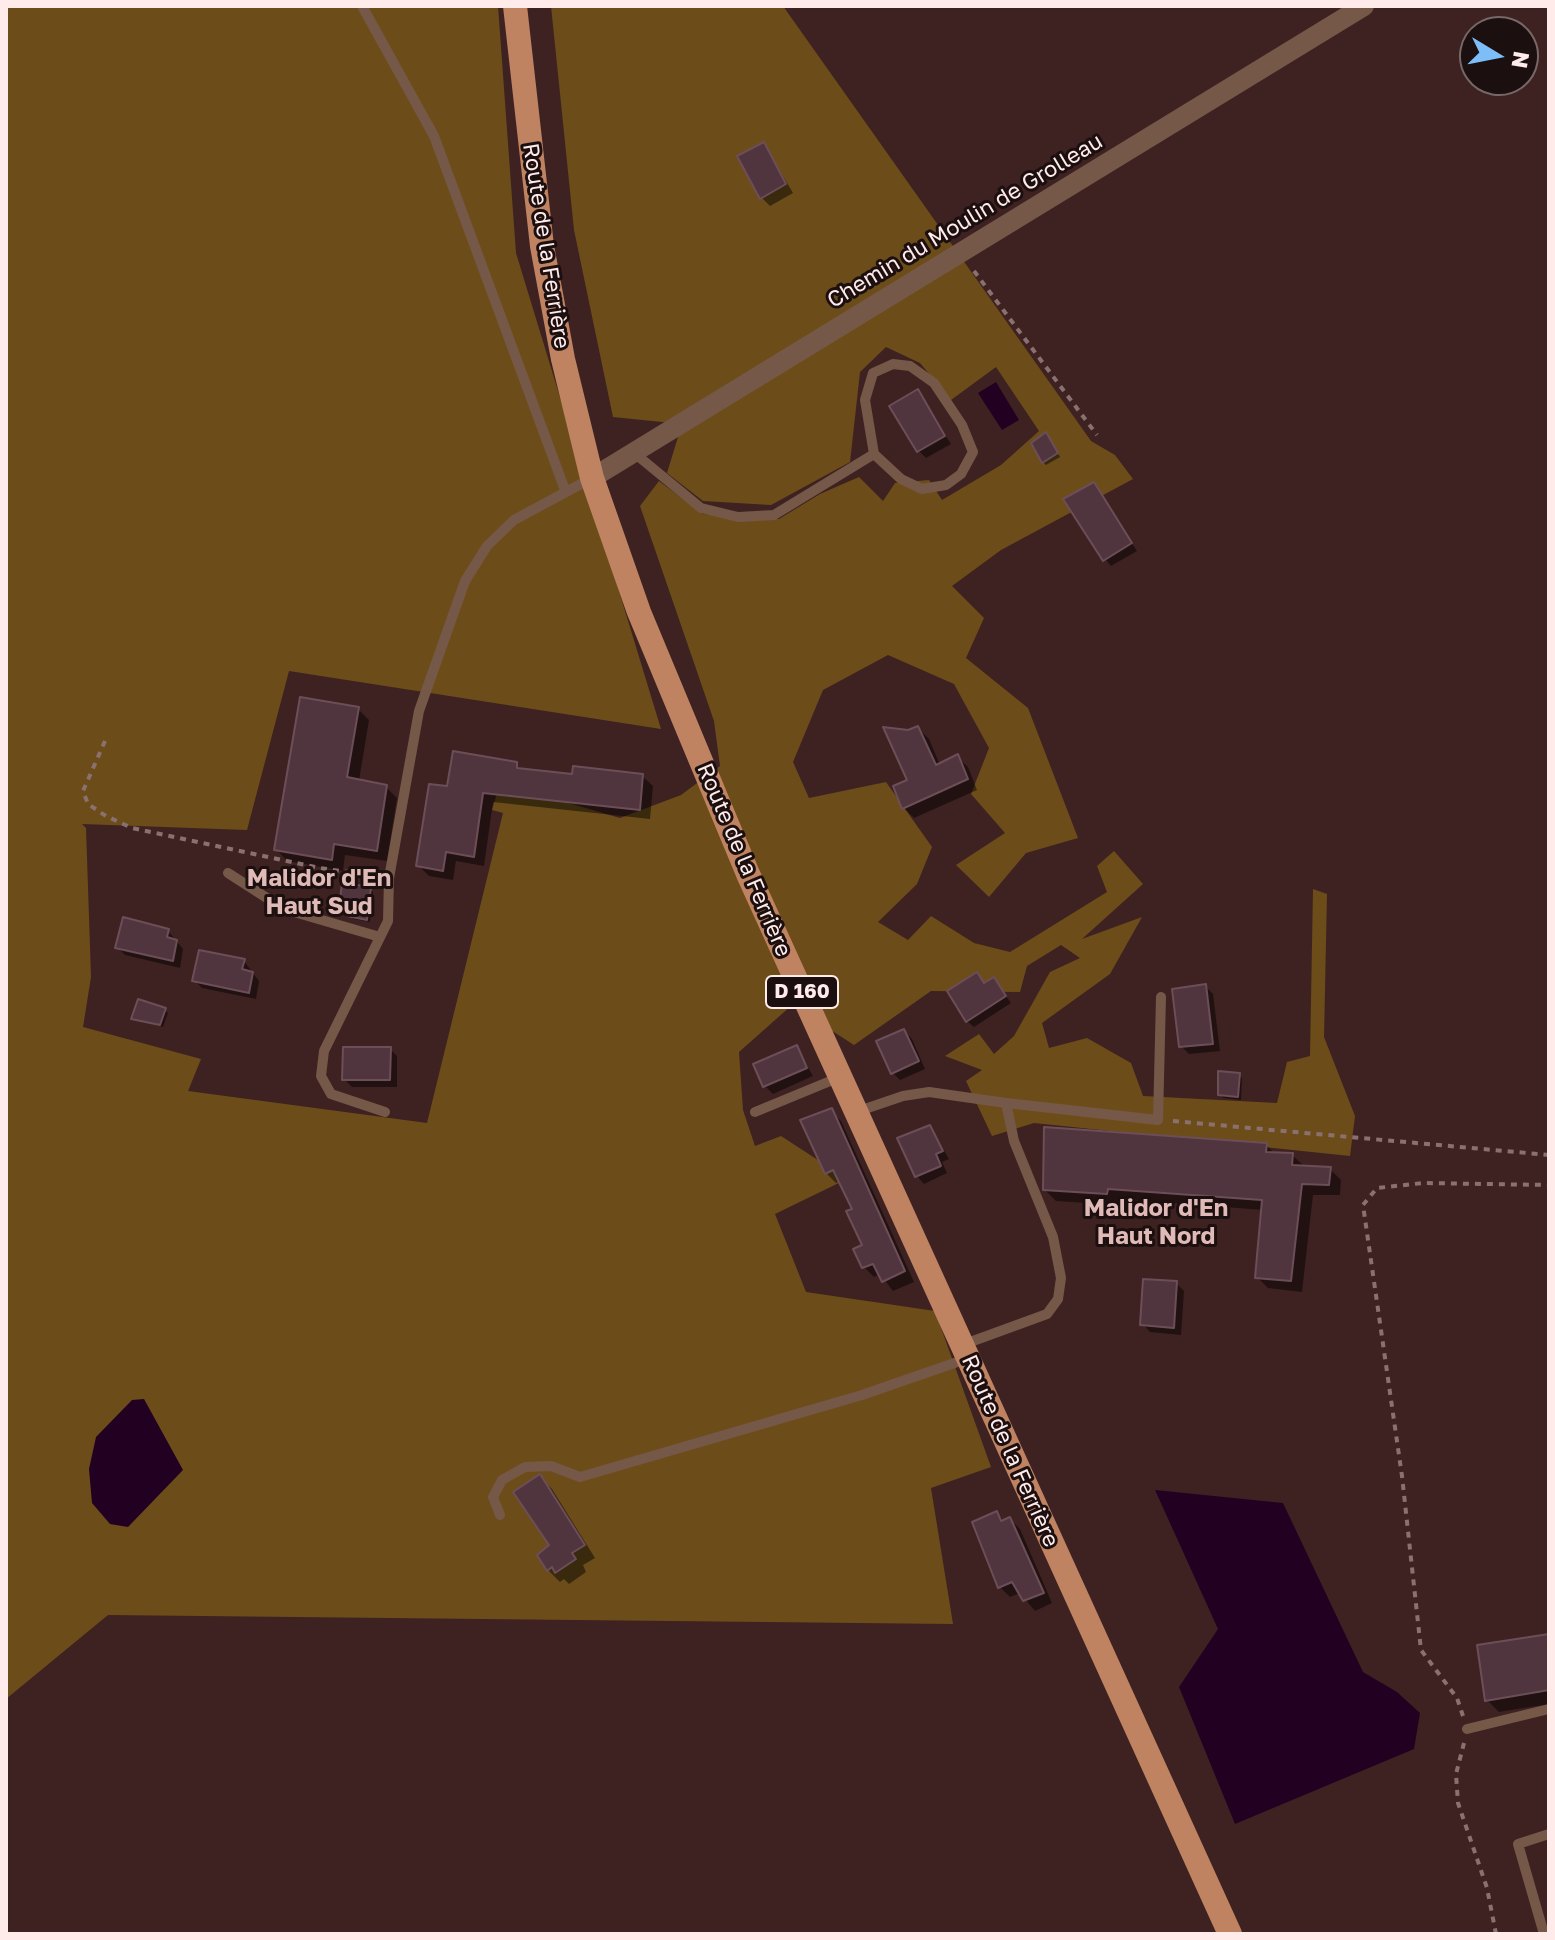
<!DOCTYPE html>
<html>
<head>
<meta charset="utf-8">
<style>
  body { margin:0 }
  #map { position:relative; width:1555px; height:1940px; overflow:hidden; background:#3e2221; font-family:"Golos Text",sans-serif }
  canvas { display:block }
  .frame { position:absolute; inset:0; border:8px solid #ffebea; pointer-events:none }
  .north { position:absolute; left:1459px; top:16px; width:80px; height:80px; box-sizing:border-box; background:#1c0f0f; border:2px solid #776767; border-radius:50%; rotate:100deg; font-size:22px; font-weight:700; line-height:32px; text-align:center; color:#ffebea }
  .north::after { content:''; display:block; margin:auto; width:28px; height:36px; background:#7dbef9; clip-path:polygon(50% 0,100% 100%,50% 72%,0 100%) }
</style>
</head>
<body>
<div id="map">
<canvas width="1555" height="1940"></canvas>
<div class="frame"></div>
<div class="north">N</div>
</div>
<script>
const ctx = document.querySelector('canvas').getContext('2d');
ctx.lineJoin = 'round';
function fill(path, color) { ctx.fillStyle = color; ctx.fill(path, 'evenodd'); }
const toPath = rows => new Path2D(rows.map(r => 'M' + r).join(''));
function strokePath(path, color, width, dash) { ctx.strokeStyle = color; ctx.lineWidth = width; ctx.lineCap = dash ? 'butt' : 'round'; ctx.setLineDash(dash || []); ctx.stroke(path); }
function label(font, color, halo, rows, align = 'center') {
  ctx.font = font + ' "Golos Text",sans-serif'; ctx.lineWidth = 6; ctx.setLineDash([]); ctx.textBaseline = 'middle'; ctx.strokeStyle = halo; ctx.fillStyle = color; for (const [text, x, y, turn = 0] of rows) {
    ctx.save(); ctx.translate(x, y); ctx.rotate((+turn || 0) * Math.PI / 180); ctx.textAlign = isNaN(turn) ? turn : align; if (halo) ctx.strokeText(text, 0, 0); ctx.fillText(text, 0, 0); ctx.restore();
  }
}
const green = toPath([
  [6,6,498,6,516,253,661,729,289,671,247,830,82,824,86,828,91,977,83,1027,201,1059,188,1091,427,1123,503,813,492,810,500,783,620,818,681,795,720,766,714,721,640,506,659,481,703,514,779,519,820,494,859,477,883,501,895,483,929,480,942,500,1001,465,1039,431,996,367,951,400,920,363,886,347,860,372,850,462,771,505,703,501,667,473,682,424,613,417,574,230,551,6,783,6,1091,441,1115,455,1133,479,1001,550,952,586,984,618,966,658,1028,708,1078,838,1026,853,989,897,956,865,1005,833,971,794,989,748,954,684,888,655,823,690,793,762,809,798,886,782,932,847,917,884,878,922,908,940,931,916,974,943,1010,952,1107,892,1097,866,1114,851,1143,884,1082,939,1142,917,1110,974,1042,1023,1049,1048,1087,1038,1131,1063,1143,1096,1277,1103,1287,1062,1310,1056,1313,889,1327,894,1324,1037,1355,1116,1350,1156,1034,1123,992,1136,966,1081,982,1070,945,1056,979,1034,994,1054,1014,1036,1050,972,1080,958,1061,945,1027,966,1020,992,931,991,854,1045,792,1005,739,1052,743,1110,755,1146,781,1136,847,1179,775,1214,806,1292,935,1311,991,1467,931,1488,953,1624,108,1615,6,1699]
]);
const water = toPath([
  [996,382,1019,420,1002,430,978,393],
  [144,1399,183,1470,128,1527,110,1524,92,1503,89,1469,96,1437,132,1400],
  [1155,1490,1283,1503,1363,1672,1397,1692,1420,1713,1414,1749,1235,1824,1179,1687,1218,1629]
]);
const shadow = toPath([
  [764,144,793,193,770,206,762,198],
  [917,392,951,444,926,458,918,450],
  [1049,438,1060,457,1046,465,1043,462],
  [1093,484,1137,551,1111,566,1105,559],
  [358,709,369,720,359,781,386,787,397,798,387,861,345,855,343,871,287,861,276,849],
  [918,728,929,739,940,765,957,757,968,767,977,790,914,818,904,808],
  [516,764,522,770,573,776,642,776,653,786,650,819,493,802,484,866,456,861,453,880,429,876,418,865,449,788],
  [370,889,373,892,370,922,353,919,350,916,351,904,342,900],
  [168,931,183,949,180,968,125,955,118,948],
  [244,961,259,981,256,999,202,988,194,980],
  [977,975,986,985,994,979,1011,1003,974,1027,967,1021],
  [1205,986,1213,994,1220,1051,1189,1054,1181,1046],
  [165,1010,168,1013,163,1027,133,1018],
  [904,1031,912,1039,925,1069,900,1080,893,1073],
  [796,1047,813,1076,773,1094,765,1086],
  [390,1049,397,1056,397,1087,352,1087,344,1079],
  [1239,1075,1242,1078,1241,1100,1223,1098,1220,1094],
  [831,1111,841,1121,914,1282,893,1291,880,1274,874,1277,864,1267,865,1247,855,1210,841,1181,836,1183,826,1173],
  [930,1127,949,1159,942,1162,947,1173,924,1184,917,1176],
  [1266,1145,1275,1154,1292,1155,1304,1166,1330,1169,1341,1180,1340,1195,1313,1195,1302,1292,1268,1288,1257,1277,1263,1210,1119,1199,1118,1205,1056,1201,1045,1190],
  [1176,1283,1184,1291,1181,1335,1150,1332,1143,1324],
  [540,1477,552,1489,595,1558,583,1565,586,1572,569,1584,564,1579,560,1582,548,1570,552,1546],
  [996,1514,1004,1521,1010,1519,1020,1529,1052,1603,1035,1611,1020,1593,1010,1597,1000,1587],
  [1549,1637,1549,1704,1499,1712,1487,1700]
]);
const building = toPath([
  [764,142,786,184,760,199,737,156,764,142],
  [918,389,945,436,917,452,889,406,918,389],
  [1046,432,1058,453,1042,463,1031,443,1046,432],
  [1094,482,1132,543,1103,561,1063,499,1094,482],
  [300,697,359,707,347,777,387,785,377,851,334,844,332,860,274,850,300,697],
  [918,726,936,765,958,754,968,779,902,809,893,786,907,780,883,727,908,730,918,726],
  [453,751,517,762,517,768,572,774,573,766,643,774,640,810,483,793,474,857,446,852,443,871,416,866,429,784,447,786,453,751],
  [342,883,371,887,367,920,347,916,349,902,340,900,342,883],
  [123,917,169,929,167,937,177,940,173,961,115,948,123,917],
  [199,950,245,959,242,969,253,972,249,993,192,981,199,950],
  [977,972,984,983,994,977,1006,996,966,1022,947,991,977,972],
  [1206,984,1213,1044,1179,1047,1172,989,1206,984],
  [138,999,166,1008,160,1025,131,1019,138,999],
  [904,1029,919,1061,891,1074,876,1041,904,1029],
  [797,1045,807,1068,763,1087,753,1064,797,1045],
  [343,1047,391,1047,390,1080,342,1080,343,1047],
  [1218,1071,1240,1073,1238,1097,1218,1095,1218,1071],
  [832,1108,905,1271,882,1282,873,1264,862,1268,853,1249,862,1245,846,1211,852,1209,833,1170,825,1174,800,1120,832,1108],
  [930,1125,943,1151,936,1154,941,1166,915,1177,897,1138,930,1125],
  [1044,1127,1267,1143,1266,1152,1293,1153,1292,1165,1331,1167,1329,1185,1302,1184,1291,1281,1255,1278,1262,1200,1108,1189,1107,1194,1043,1190,1044,1127],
  [1143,1279,1177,1281,1174,1328,1140,1325,1143,1279],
  [540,1474,585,1545,572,1553,576,1559,555,1573,552,1567,547,1571,537,1555,549,1545,513,1492,540,1474],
  [997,1511,1001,1521,1010,1517,1044,1593,1023,1601,1012,1582,998,1588,972,1522,997,1511],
  [1549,1634,1549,1690,1485,1701,1477,1645,1549,1634]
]);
const path = toPath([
  [974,271,1097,435],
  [105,741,83,791,88,804,106,816,132,828,320,868,375,876],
  [1173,1121,1549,1155],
  [1463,1716,1457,1698,1421,1650,1402,1476,1363,1205,1377,1188,1423,1183,1549,1185],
  [1464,1743,1456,1774,1458,1803,1487,1888,1496,1934]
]);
const lane = toPath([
  [362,6,434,136,565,490],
  [633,452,701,508,738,517,774,515,874,454,865,400,873,373,893,364,910,366,934,383,962,425,973,452,961,474,946,485,922,489,901,479,874,454],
  [228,873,284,909,380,937],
  [1006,1103,1158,1120,1161,997],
  [385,1112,331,1094,321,1076,324,1051,388,921,389,878,419,711,465,581,487,546,514,520,592,478],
  [755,1112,840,1077],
  [856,1112,903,1096,929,1092,1006,1103,1014,1141,1053,1237,1061,1278,1058,1299,1047,1314,962,1345],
  [500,1515,493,1497,502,1480,525,1467,551,1466,580,1477,862,1395,966,1359],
  [1467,1729,1549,1709],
  [1544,1934,1518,1844,1549,1834]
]);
const street = toPath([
  [592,478,1364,6]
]);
const primary = toPath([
  [515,6,542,246,563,359,592,478,639,612,748,874,1230,1934]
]);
const shields = [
  [802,992,72]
];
const shieldNames = [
  ["D 160",802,992]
];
const streetNames = [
  ["Chemin du Moulin de Grolleau",965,221,-31],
  ["Route de la Ferrière",546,246,81],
  ["Route de la Ferrière",744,860,67],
  ["Route de la Ferrière",1010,1451,66]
];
const neighbourhoodNames = [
  ["Malidor d'En",319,878],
  ["Haut Sud",319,906],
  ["Malidor d'En",1156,1208],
  ["Haut Nord",1156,1236]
];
fill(green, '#6c4d1a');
fill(water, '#202');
fill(shadow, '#0007');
fill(building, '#50343e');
strokePath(building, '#6c4e59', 2);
strokePath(path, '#8a7170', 4, [6, 6]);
strokePath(lane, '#765848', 10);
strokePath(street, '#765848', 20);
strokePath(primary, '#bf8362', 24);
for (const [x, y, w] of shields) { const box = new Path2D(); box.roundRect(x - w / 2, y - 16, w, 32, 6); ctx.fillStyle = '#1c0f0f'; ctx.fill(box); strokePath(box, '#ffebea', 2); }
label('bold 20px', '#ffebea', null, shieldNames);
label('22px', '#ffebea', '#1c0f0f', streetNames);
label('bold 24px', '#dfbab7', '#1c0f0f', neighbourhoodNames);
</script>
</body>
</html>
